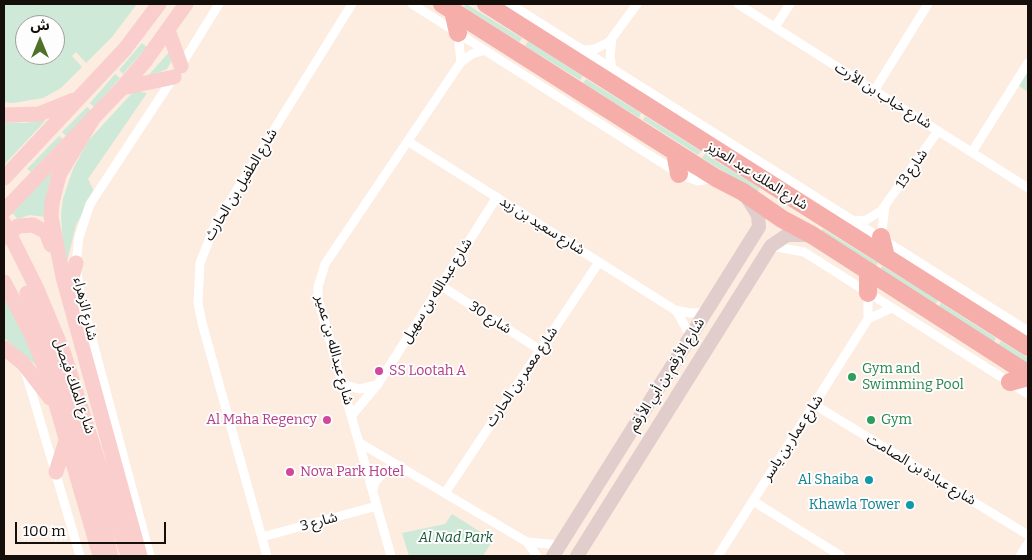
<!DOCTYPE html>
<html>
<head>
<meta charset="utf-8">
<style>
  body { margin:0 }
  #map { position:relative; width:1032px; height:560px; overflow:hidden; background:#fdece0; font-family:Bitter,"Noto Sans Arabic",serif }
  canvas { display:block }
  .frame { position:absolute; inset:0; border:5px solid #140f0b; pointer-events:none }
  .north { position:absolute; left:15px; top:15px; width:50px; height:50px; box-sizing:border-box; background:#fdfdfd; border:1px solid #a09e9c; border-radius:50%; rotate:0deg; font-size:14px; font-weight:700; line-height:20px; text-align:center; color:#140f0b }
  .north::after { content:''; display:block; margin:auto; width:18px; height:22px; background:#4f7028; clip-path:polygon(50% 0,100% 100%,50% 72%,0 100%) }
  .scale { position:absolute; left:15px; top:522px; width:151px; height:22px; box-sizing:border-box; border:2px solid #140f0b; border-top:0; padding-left:6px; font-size:15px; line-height:18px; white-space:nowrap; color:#140f0b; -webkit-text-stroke:4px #fdfdfd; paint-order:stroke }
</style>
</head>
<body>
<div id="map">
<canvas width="1032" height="560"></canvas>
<div class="frame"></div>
<div class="north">ش</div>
<div class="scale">100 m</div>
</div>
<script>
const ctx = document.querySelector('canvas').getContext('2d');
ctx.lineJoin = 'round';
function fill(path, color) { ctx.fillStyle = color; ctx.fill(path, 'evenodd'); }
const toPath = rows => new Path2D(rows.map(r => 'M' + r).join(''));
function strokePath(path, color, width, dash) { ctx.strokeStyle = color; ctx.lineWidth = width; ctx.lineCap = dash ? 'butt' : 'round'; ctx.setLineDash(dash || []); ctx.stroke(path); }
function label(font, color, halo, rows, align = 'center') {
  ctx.font = font + ' Bitter,"Noto Sans Arabic",serif'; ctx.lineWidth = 4; ctx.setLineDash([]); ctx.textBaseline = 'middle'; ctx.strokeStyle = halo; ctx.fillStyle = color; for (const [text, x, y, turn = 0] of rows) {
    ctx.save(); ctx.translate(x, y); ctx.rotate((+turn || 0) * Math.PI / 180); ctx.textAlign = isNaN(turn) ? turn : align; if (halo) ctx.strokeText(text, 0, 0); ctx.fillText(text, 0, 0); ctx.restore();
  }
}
const green = toPath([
  [4,4,137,4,112,37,86,63,76,52,72,56,82,67,61,88,43,98,13,103,4,102],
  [25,25,55,25,55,55,25,55],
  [466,4,522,38,519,42,464,7],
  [528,41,583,76,580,80,525,46],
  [142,43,147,47,123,74,119,70],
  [170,51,171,62,167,69,147,77],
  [1028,70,1028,92,1018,85],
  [115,74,120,78,94,107,90,103],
  [586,79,641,113,639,118,583,83],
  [134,91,147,93,88,179,94,191,76,225,67,262,63,246,61,215,63,199,73,169,88,141],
  [87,107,91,110,66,136,62,132],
  [645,116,701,151,698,155,643,120],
  [46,120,4,165,4,122,25,123],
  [59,136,63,139,31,172,27,169],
  [705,154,760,188,757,193,702,158],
  [53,169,47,193,46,217,29,215,18,219,11,212],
  [823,229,878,263,875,268,820,233],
  [882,266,938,300,935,305,880,270],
  [4,296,23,334,37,366,4,338],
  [941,303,996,338,994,342,938,308],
  [1001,341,1028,358,1028,364,998,345],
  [452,514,493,540,483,556,409,556,402,533,445,524]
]);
const street = toPath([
  [412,4,681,175,698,181,715,178],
  [510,4,1028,331],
  [738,4,1028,188],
  [775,27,790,4],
  [458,33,461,62],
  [584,50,595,49,609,42,637,4],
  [180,67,219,4],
  [612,68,610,56,612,38],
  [874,91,928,4],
  [409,142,675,310,690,313,707,312],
  [972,152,1028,63],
  [855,221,866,220,881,211,938,131],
  [881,237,885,207],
  [771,246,804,252,1028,394],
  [440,285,540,350],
  [676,310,691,337],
  [868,319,868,293],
  [26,373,80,556],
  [343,384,359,389,377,385],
  [815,405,1028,535],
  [352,415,378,384,497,197],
  [360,443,527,542,560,545],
  [373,489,375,482,386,470,401,466],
  [445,493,599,262],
  [753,501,841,556],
  [262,537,377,506],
  [527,542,537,556],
  [150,556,80,294,76,263,79,237,90,204,173,78],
  [267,556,202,323,198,303,200,263,215,225,352,4],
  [391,556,318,299,318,287,325,264,461,62,472,54,485,50],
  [718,556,868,319,892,308],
  [1020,556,1028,543]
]);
const secondary = toPath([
  [553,556,759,227,758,215,746,196],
  [577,556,771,246,787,235,810,235]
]);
const primary = toPath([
  [168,30,181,66],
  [122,88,174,77],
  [4,115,39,114,74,100],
  [94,117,59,175,52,203,51,217,63,277,140,556],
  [4,178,125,49,159,4],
  [4,211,122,88,146,60,186,4],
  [4,223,36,287,64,354,128,556],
  [4,238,18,226,33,225,46,232,51,245],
  [4,282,31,334,47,373,100,556],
  [68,292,76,263],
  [27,293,54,357,77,425,111,556],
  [4,348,23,363,50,398],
  [56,472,66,441]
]);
const highway = toPath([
  [442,4,716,178,743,192,782,219,812,235,1028,374],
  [486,4,1028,347],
  [453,11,458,33],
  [675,152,679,174],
  [881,237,886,257],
  [868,293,868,273],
  [1010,382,1028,377]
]);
const markers = [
  [379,371,5,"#d1479c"],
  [852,377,5,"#2e9e5b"],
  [327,420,5,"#d1479c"],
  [871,420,5,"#2e9e5b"],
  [290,472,5,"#d1479c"],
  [869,480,5,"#0f9aa8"],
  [910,505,5,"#0f9aa8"]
];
const streetNames = [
  ["شارع خباب بن الأرت",883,96,32],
  ["شارع 13",912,169,-55],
  ["شارع الملك عبد العزيز",757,176,32],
  ["شارع الطفيل بن الحارث",241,185,-59],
  ["شارع سعيد بن زيد",542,226,32],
  ["شارع عبدالله بن سهيل",437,291,-58],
  ["شارع الزهراء",85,309,77],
  ["شارع 30",490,318,33],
  ["شارع عبدالله بن عمير",334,350,75],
  ["شارع الأرقم بن أبي الأرقم",667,375,-58],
  ["شارع معمر بن الحارث",522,377,-56],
  ["شارع الملك فيصل",74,386,71],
  ["شارع عمار بن ياسر",793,438,-57],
  ["شارع عبادة بن الصامت",921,470,31],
  ["شارع 3",319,522,-15]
];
const leisureNames = [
  ["Gym and",862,369],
  ["Swimming Pool",862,385],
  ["Gym",881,420]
];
const hotelNames = [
  ["SS Lootah A",389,371],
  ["Al Maha Regency",317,420,"right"],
  ["Nova Park Hotel",300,472]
];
const cultureNames = [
  ["Al Shaiba",859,480],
  ["Khawla Tower",900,505]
];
const parkNames = [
  ["Al Nad Park",456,538]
];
fill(green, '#cee9d7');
strokePath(street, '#fff', 9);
strokePath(secondary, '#e1cdcc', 14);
strokePath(primary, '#f9cecc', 15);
strokePath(highway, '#f5aeaa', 18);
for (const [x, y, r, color] of markers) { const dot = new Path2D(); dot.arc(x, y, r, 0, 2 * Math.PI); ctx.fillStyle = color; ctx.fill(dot); strokePath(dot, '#fdfdfd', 2); }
label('14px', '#140f0b', '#fdfdfd', streetNames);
label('14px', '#27864d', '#fdfdfd', leisureNames, 'left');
label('14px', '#b23c85', '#fdfdfd', hotelNames, 'left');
label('14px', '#0d838f', '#fdfdfd', cultureNames, 'right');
label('italic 14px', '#145635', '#fdfdfd', parkNames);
</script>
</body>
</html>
